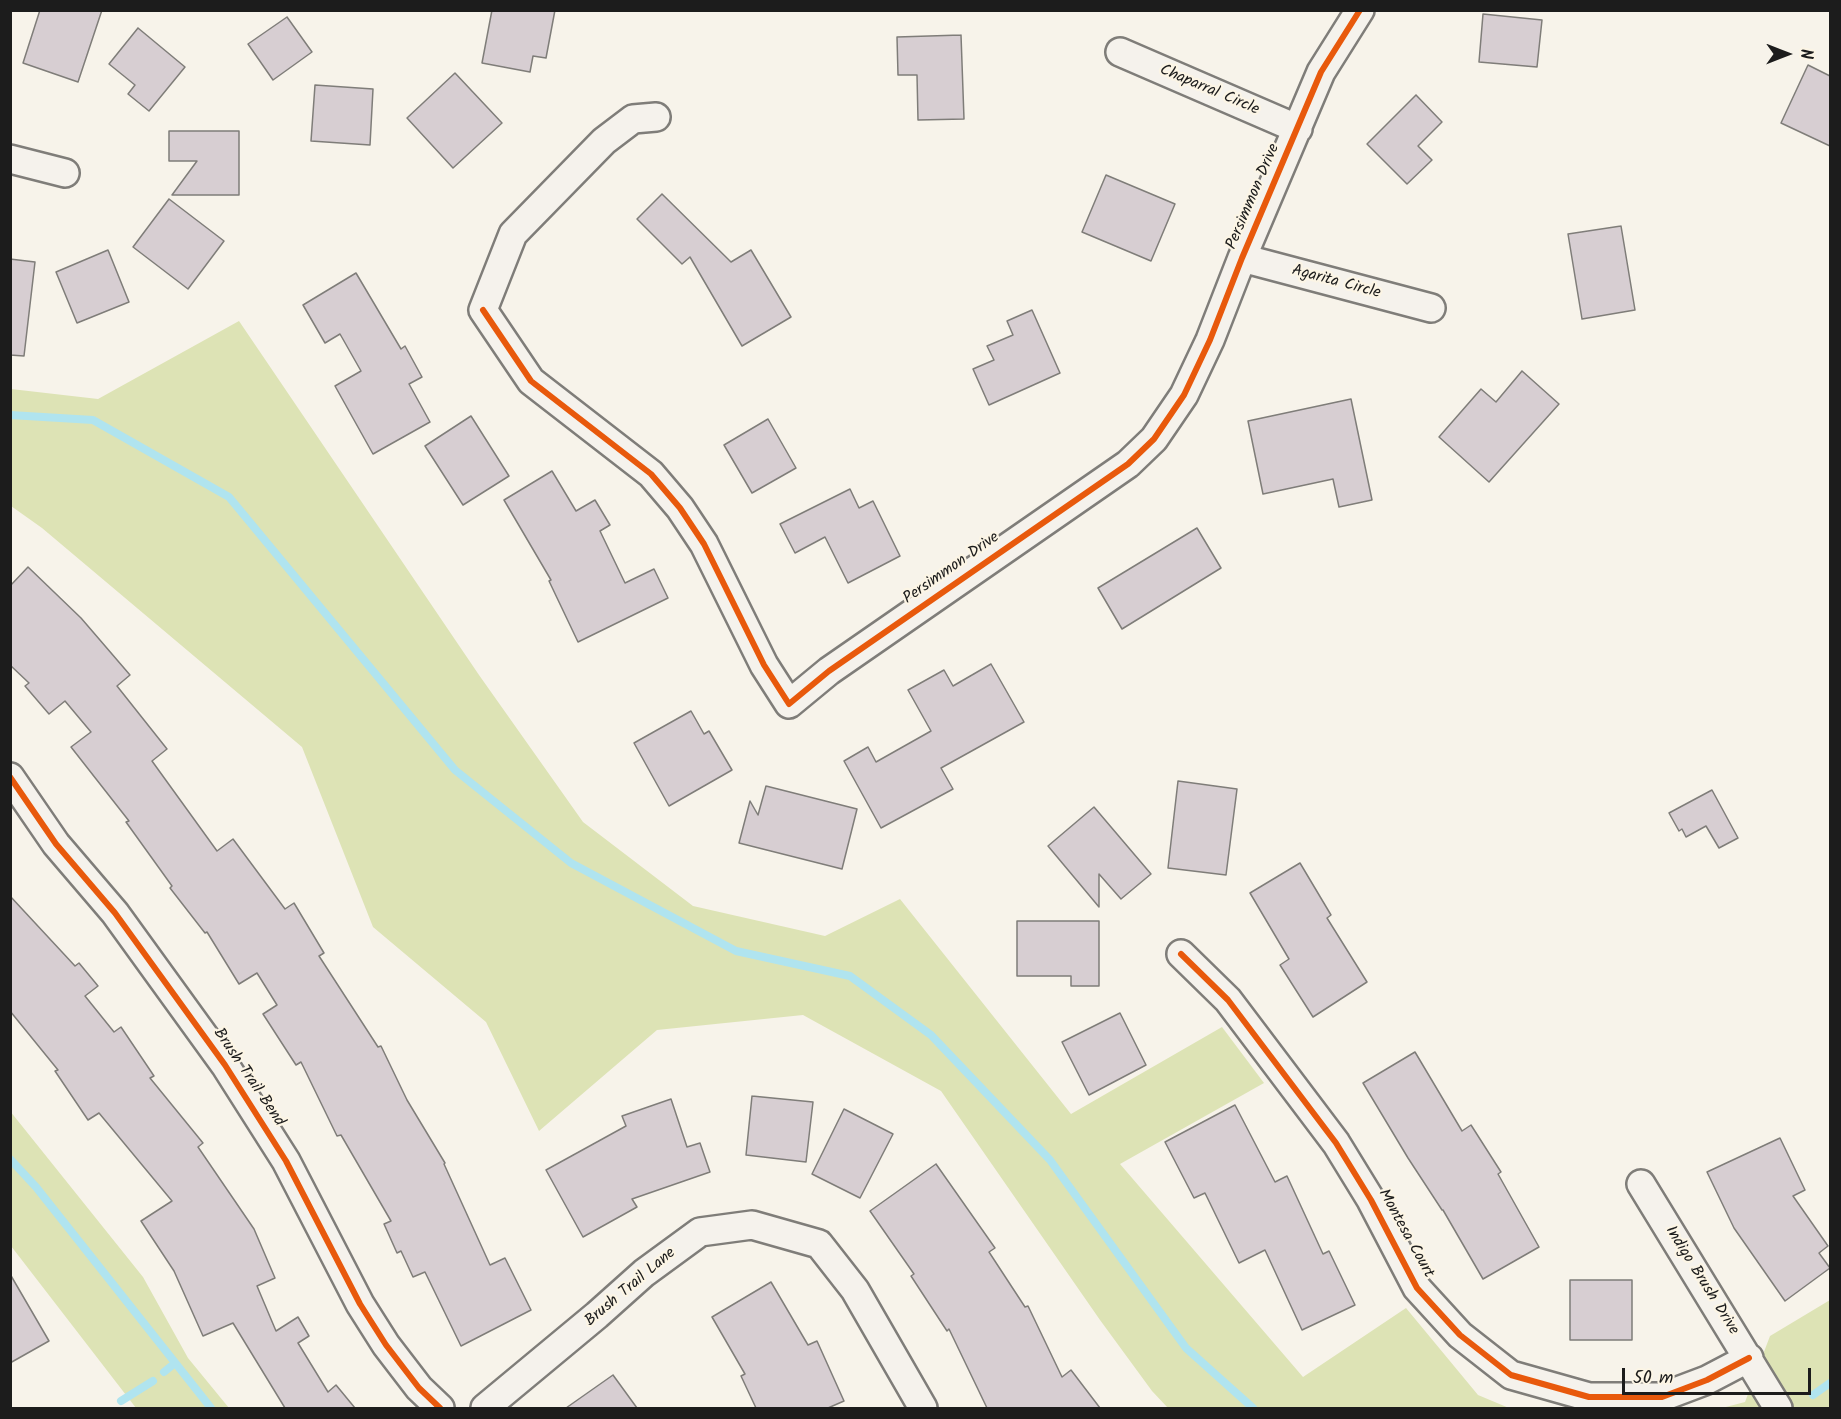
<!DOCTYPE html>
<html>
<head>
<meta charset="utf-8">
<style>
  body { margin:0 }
  #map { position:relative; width:1841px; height:1419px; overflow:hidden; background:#f7f3ea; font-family:Kalam,sans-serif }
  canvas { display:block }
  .frame { position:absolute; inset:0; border:12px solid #1c1c1c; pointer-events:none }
  .north { position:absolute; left:1757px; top:24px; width:60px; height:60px; -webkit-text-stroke:4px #fcf5e5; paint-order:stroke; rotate:90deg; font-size:16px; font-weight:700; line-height:24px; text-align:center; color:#1c1c1c }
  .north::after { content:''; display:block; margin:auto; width:21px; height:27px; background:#1c1c1c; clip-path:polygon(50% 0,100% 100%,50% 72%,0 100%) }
  .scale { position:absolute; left:1622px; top:1368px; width:189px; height:27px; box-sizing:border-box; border:3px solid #1c1c1c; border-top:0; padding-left:8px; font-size:18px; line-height:21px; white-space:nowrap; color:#1c1c1c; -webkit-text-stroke:4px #fcf5e5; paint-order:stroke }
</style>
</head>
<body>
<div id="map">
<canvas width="1841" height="1419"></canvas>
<div class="frame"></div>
<div class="north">N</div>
<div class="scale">50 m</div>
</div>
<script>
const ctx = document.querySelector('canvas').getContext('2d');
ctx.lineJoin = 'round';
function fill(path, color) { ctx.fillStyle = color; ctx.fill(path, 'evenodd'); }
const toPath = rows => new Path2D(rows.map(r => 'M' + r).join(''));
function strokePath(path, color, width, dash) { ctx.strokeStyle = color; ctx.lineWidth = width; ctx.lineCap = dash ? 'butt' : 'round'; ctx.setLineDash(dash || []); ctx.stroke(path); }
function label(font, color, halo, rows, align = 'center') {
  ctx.font = font + ' Kalam,sans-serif'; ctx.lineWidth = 4.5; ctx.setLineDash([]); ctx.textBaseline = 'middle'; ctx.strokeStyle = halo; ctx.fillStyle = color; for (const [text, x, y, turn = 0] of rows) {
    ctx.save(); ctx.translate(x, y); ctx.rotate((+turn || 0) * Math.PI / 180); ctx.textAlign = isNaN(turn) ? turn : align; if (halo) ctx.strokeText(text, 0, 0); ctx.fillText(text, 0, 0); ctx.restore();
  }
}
const green = toPath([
  [239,321,479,675,583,822,693,906,825,936,900,899,1071,1114,1222,1027,1264,1083,1120,1164,1303,1377,1406,1308,1478,1395,1509,1408,1168,1408,1152,1391,1100,1320,941,1091,803,1015,657,1030,539,1131,486,1022,373,927,302,747,42,528,11,506,11,389,98,399],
  [10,1111,143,1277,188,1358,229,1408,136,1408,11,1246],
  [1830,1300,1830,1408,1722,1408,1745,1402,1770,1336]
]);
const stream = toPath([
  [10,415,93,420,229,497,455,770,571,863,736,951,850,976,931,1035,1050,1160,1186,1348,1253,1408],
  [10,1159,36,1187,211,1408],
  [164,1372,175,1363],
  [1813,1395,1830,1383],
  [121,1401,153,1381]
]);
const building = toPath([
  [40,10,102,10,78,82,23,63,40,10],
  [492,10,555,10,546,58,533,56,530,72,482,63,492,10],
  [1483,14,1542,20,1537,67,1479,62,1483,14],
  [287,17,312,52,273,80,248,44,287,17],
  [138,28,185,67,149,111,128,94,135,85,109,64,138,28],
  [961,35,964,119,918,120,917,75,898,75,897,37,961,35],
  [1808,65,1830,76,1830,146,1781,123,1808,65],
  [455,73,502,123,453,168,407,118,455,73],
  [315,85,373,89,370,145,311,141,315,85],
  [1416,95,1442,122,1418,146,1432,160,1407,184,1367,144,1416,95],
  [169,131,239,131,239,195,172,195,197,161,169,161,169,131],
  [1106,175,1175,204,1151,261,1082,232,1106,175],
  [662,194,731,262,751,250,791,317,742,346,690,257,682,264,637,219,662,194],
  [169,199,224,241,188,289,133,247,169,199],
  [1621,226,1635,310,1582,319,1568,234,1621,226],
  [108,250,129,302,77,323,56,272,108,250],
  [10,259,35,262,24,356,10,355,10,259],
  [356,273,401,349,405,346,422,377,409,384,430,422,373,454,335,386,361,371,340,334,325,343,303,305,356,273],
  [1032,310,1060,373,989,405,973,369,994,360,987,346,1013,335,1007,321,1032,310],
  [1522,371,1559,404,1489,482,1439,437,1481,389,1496,402,1522,371],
  [1351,399,1372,500,1339,507,1333,479,1263,494,1248,421,1351,399],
  [471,416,509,476,463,505,425,446,471,416],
  [768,419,796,468,752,493,724,445,768,419],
  [552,471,576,511,595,500,610,525,600,531,625,583,654,569,668,598,578,642,549,581,551,580,504,500,552,471],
  [850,489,859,508,873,501,900,556,848,583,825,537,795,553,780,524,850,489],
  [1197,528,1221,568,1122,629,1098,588,1197,528],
  [28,567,81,618,130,675,117,686,167,749,152,761,217,851,233,839,285,909,294,903,324,953,319,956,378,1047,381,1046,407,1100,445,1163,444,1164,490,1265,505,1258,531,1310,461,1346,425,1272,413,1277,401,1251,397,1253,384,1224,391,1221,341,1135,337,1136,301,1062,296,1065,263,1014,277,1005,257,973,239,984,207,932,205,933,170,888,172,886,126,822,129,821,71,747,91,732,65,701,49,714,25,686,29,683,10,665,10,586,28,567],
  [991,664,1024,722,941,768,953,789,881,828,844,761,868,747,876,762,931,731,908,690,944,670,953,686,991,664],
  [691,711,704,734,709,731,732,770,669,806,634,743,691,711],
  [1178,781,1237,789,1226,875,1168,868,1178,781],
  [766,786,857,809,842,869,739,843,750,801,758,815,766,786],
  [1712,790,1738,838,1719,848,1706,826,1686,837,1682,829,1679,831,1669,813,1712,790],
  [1094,807,1151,874,1121,899,1099,874,1099,907,1048,846,1094,807],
  [1300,863,1331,915,1327,918,1367,982,1313,1017,1280,965,1289,959,1250,893,1300,863],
  [10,896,75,966,79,963,98,986,85,996,114,1032,121,1027,154,1076,150,1078,203,1143,198,1147,254,1229,275,1278,257,1286,276,1331,298,1317,309,1336,298,1343,328,1392,336,1385,355,1408,285,1408,233,1323,203,1336,174,1271,141,1221,172,1201,99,1113,88,1120,55,1071,58,1070,10,1011,10,896],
  [1017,921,1099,921,1099,986,1071,986,1071,976,1017,976,1017,921],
  [1120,1013,1146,1065,1089,1095,1062,1042,1120,1013],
  [1415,1052,1462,1131,1471,1125,1501,1172,1498,1174,1539,1247,1483,1279,1443,1210,1442,1210,1408,1158,1363,1083,1415,1052],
  [752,1096,813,1102,806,1162,746,1155,752,1096],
  [671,1099,687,1147,700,1143,710,1172,632,1199,637,1207,583,1237,546,1170,626,1126,622,1116,671,1099],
  [1235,1105,1275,1182,1287,1176,1323,1254,1329,1251,1355,1305,1302,1330,1265,1250,1239,1263,1205,1193,1194,1198,1165,1142,1235,1105],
  [844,1109,893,1134,860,1198,812,1174,844,1109],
  [1780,1138,1805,1190,1793,1196,1828,1246,1819,1253,1830,1268,1785,1301,1734,1228,1707,1172,1780,1138],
  [936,1164,995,1248,989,1252,1025,1307,1028,1306,1062,1377,1071,1370,1100,1408,987,1408,949,1329,947,1331,911,1276,914,1274,870,1211,936,1164],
  [10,1274,49,1341,10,1363,10,1274],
  [1570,1280,1632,1280,1632,1340,1570,1340,1570,1280],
  [771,1282,808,1345,817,1341,844,1401,828,1408,756,1408,741,1376,745,1374,712,1317,771,1282],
  [613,1375,637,1408,566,1408,613,1375]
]);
const minor = toPath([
  [1120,52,1298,129],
  [656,117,633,119,604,141,513,234,483,310,531,381,651,474,680,508,704,544,764,665,789,704,829,671,1128,464,1154,439,1184,395,1210,340,1242,258,1321,72,1360,10],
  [10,159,65,173],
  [1242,258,1431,308],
  [10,777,56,844,115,913,225,1065,286,1161,360,1304,386,1345,419,1388,440,1408],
  [1181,954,1228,1000,1336,1143,1371,1200,1417,1288,1460,1335,1511,1375,1589,1397,1662,1397,1707,1380,1749,1358],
  [1641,1184,1778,1408],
  [485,1408,597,1315,644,1273,700,1232,752,1225,819,1244,855,1290,923,1408]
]);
const cycleway = toPath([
  [483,310,531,381,651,474,680,508,704,544,764,665,789,704,829,671,1128,464,1154,439,1184,395,1210,340,1242,258,1321,72,1360,10],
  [10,777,56,844,115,913,225,1065,286,1161,360,1304,386,1345,419,1388,440,1408],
  [1181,954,1228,1000,1336,1143,1371,1200,1417,1288,1460,1335,1511,1375,1589,1397,1662,1397,1707,1380,1749,1358]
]);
const streetNames = [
  ["Chaparral Circle",1209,91,23],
  ["Persimmon Drive",1254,197,-67],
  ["Agarita Circle",1336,283,15],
  ["Persimmon Drive",952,569,-35],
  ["Brush Trail Bend",248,1078,56],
  ["Montesa Court",1405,1234,61],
  ["Indigo Brush Drive",1701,1281,58],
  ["Brush Trail Lane",631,1288,-40]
];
fill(green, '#dde3b5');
strokePath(stream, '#b0e4ef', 8);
fill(building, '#d7ced2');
strokePath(building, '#7f7d79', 1.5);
strokePath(minor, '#7f7d79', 32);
strokePath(minor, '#f5f2ec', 27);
strokePath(cycleway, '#e8590c', 6);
label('16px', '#1c1c1c', '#fcf5e5', streetNames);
</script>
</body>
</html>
